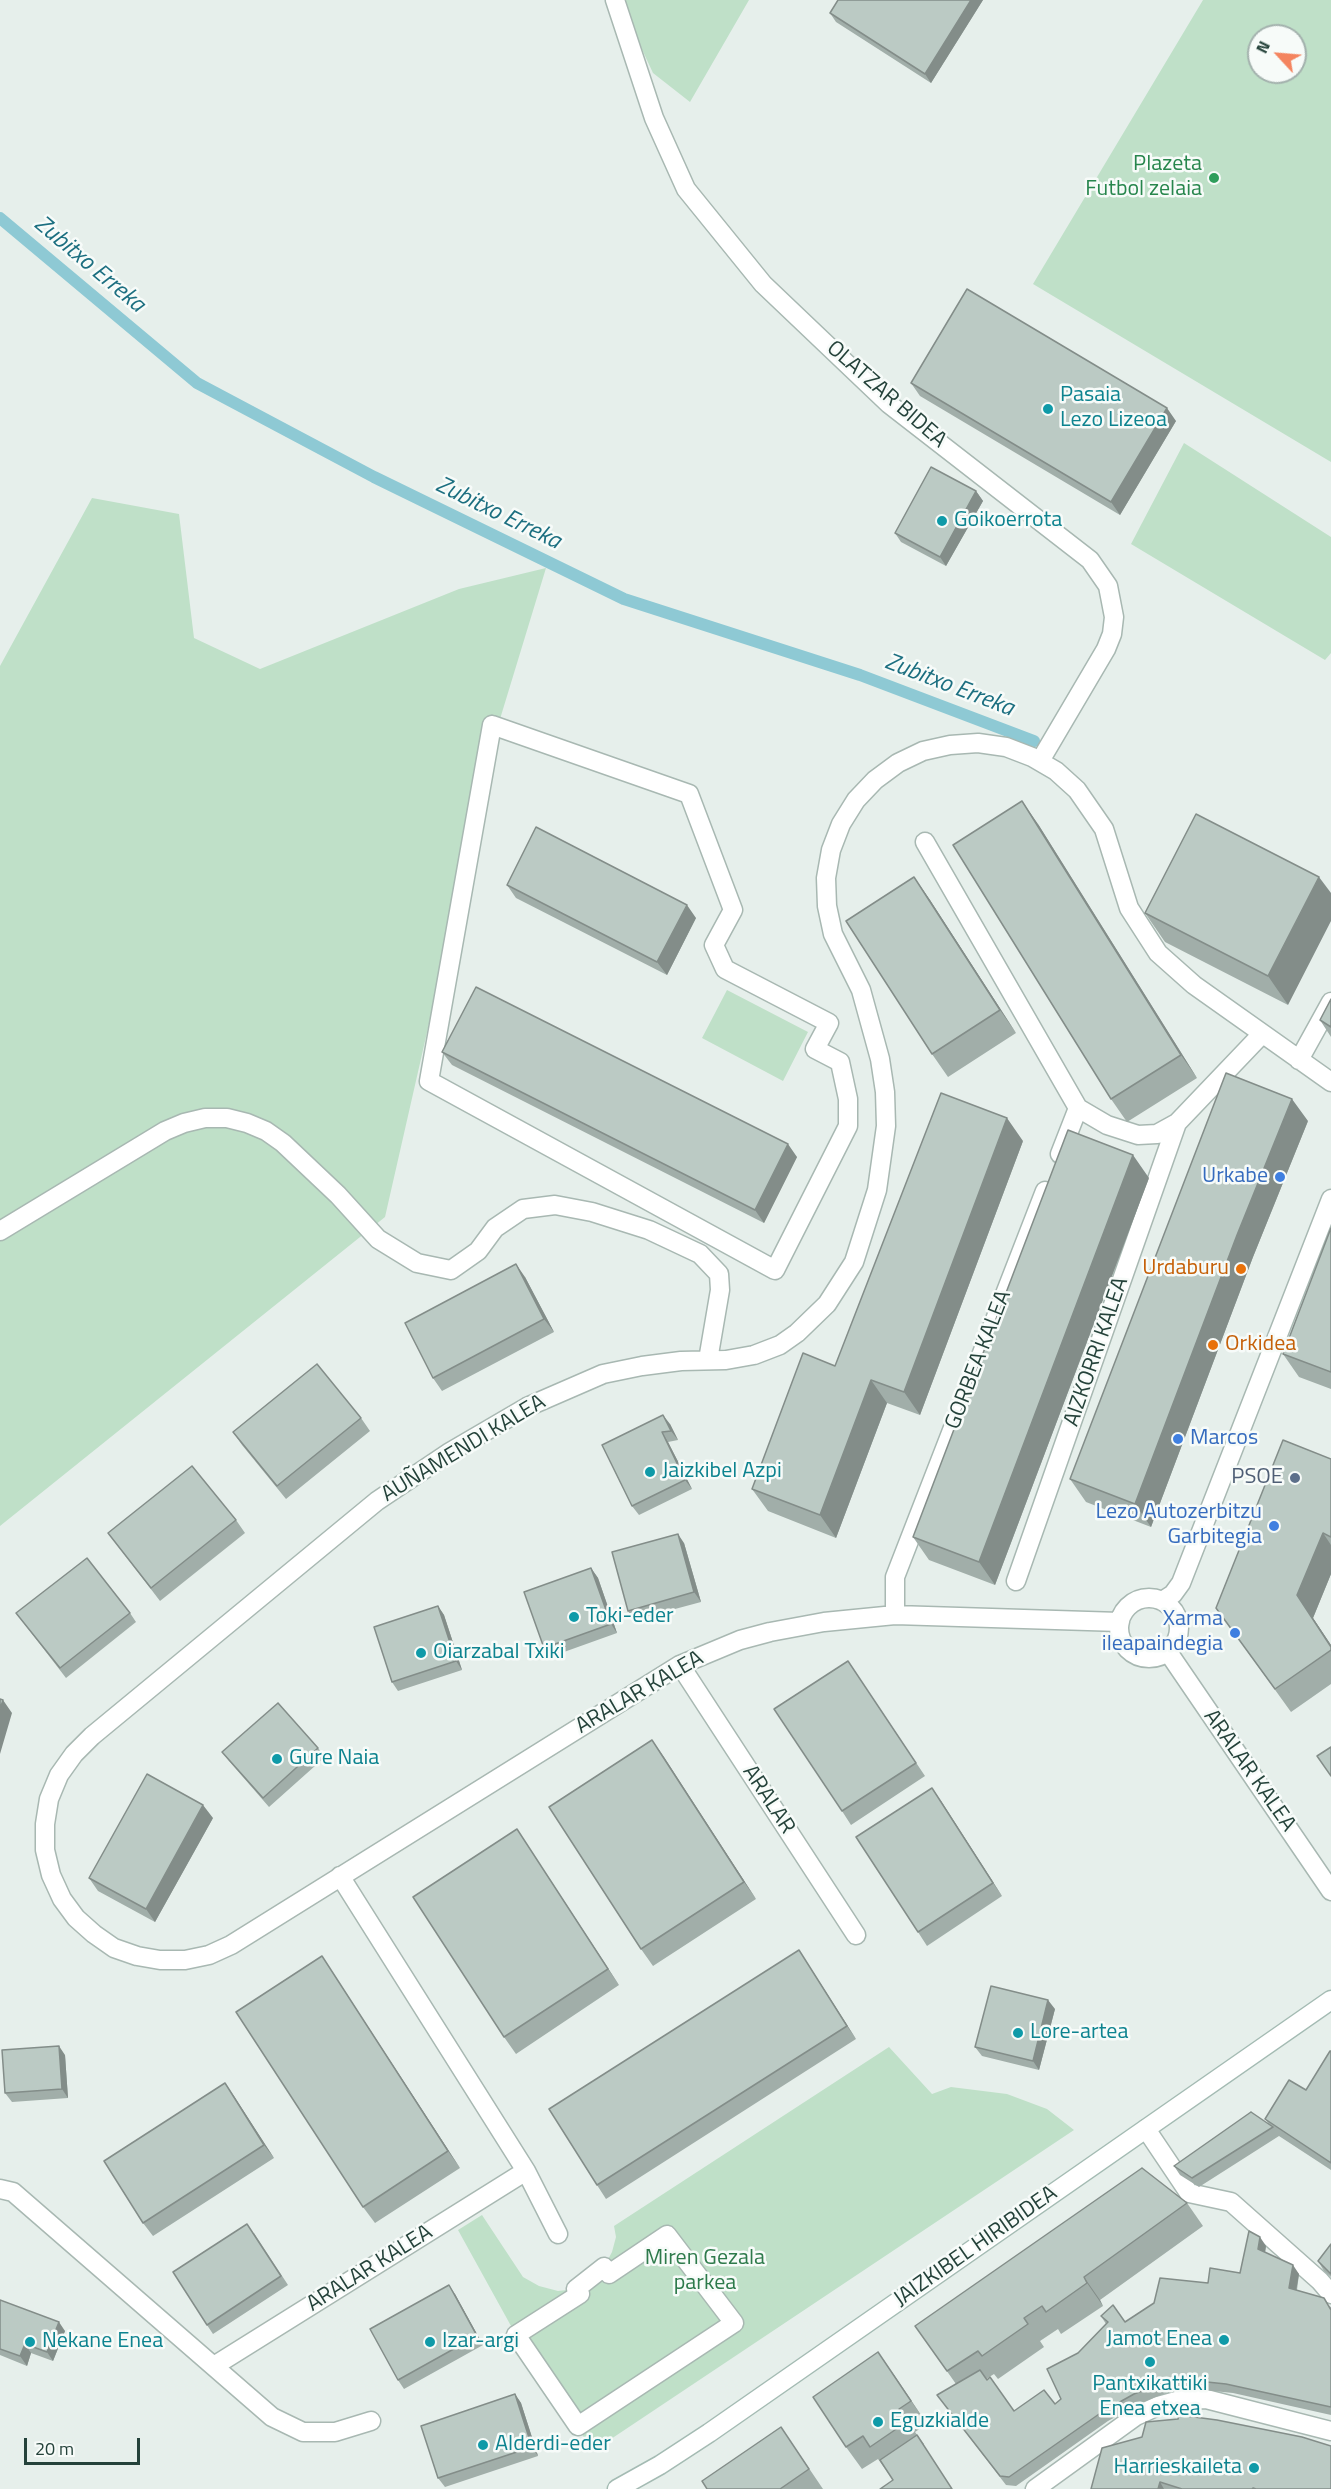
<!DOCTYPE html>
<html>
<head>
<meta charset="utf-8">
<style>
  body { margin:0 }
  #map { position:relative; width:1331px; height:2489px; overflow:hidden; background:#e6efeb; font-family:"Titillium Web",sans-serif }
  canvas { display:block }
  .north { position:absolute; left:1247px; top:24px; width:60px; height:60px; box-sizing:border-box; background:#f7fbf9; border:2px solid #a3b1ad; border-radius:50%; rotate:296deg; font-size:16px; font-weight:700; line-height:24px; text-align:center; color:#24423a }
  .north::after { content:''; display:block; margin:auto; width:21px; height:27px; background:#f4845f; clip-path:polygon(50% 0,100% 100%,50% 72%,0 100%) }
  .scale { position:absolute; left:24px; top:2438px; width:116px; height:27px; box-sizing:border-box; border:3px solid #24423a; border-top:0; padding-left:8px; font-size:18px; line-height:21px; white-space:nowrap; color:#24423a; -webkit-text-stroke:4px #f7fbf9; paint-order:stroke }
</style>
</head>
<body>
<div id="map">
<canvas width="1331" height="2489"></canvas>
<div class="north">N</div>
<div class="scale">20 m</div>
</div>
<script>
const ctx = document.querySelector('canvas').getContext('2d');
ctx.lineJoin = 'round';
function fill(path, color) { ctx.fillStyle = color; ctx.fill(path, 'evenodd'); }
const toPath = rows => new Path2D(rows.map(r => 'M' + r).join(''));
function strokePath(path, color, width, dash) { ctx.strokeStyle = color; ctx.lineWidth = width; ctx.lineCap = dash ? 'butt' : 'round'; ctx.setLineDash(dash || []); ctx.stroke(path); }
function label(font, color, halo, rows, align = 'center') {
  ctx.font = font + ' "Titillium Web",sans-serif'; ctx.lineWidth = 5; ctx.setLineDash([]); ctx.textBaseline = 'middle'; ctx.strokeStyle = halo; ctx.fillStyle = color; for (const [text, x, y, turn = 0] of rows) {
    ctx.save(); ctx.translate(x, y); ctx.rotate((+turn || 0) * Math.PI / 180); ctx.textAlign = isNaN(turn) ? turn : align; if (halo) ctx.strokeText(text, 0, 0); ctx.fillText(text, 0, 0); ctx.restore();
  }
}
const green = toPath([
  [619,0,749,0,690,102,653,73],
  [1203,0,1331,0,1331,462,1033,284],
  [1259,36,1295,36,1295,72,1259,72],
  [1184,443,1331,537,1331,653,1325,660,1131,544],
  [92,498,179,514,194,638,260,669,459,589,546,568,493,742,385,1217,0,1526,0,666],
  [727,990,808,1032,783,1081,702,1038],
  [889,2047,932,2094,951,2087,1007,2094,1047,2109,1074,2130,593,2451,516,2335,458,2230,482,2215,523,2277,539,2286,558,2291,576,2289,604,2267,612,2252,616,2237,614,2226]
]);
const stream = toPath([
  [0,218,197,383,374,477,624,599,860,675,1034,741]
]);
const street = toPath([
  [615,0,654,118,686,189,763,284,889,404,1090,560,1108,586,1114,617,1112,634,1106,649,1040,761],
  [492,725,689,794,733,910,714,945,725,969,829,1023,815,1049,840,1062,848,1099,848,1126,775,1270,429,1081,492,725],
  [925,842,1078,1108,1107,1125,1138,1135,1157,1134,1177,1123,1262,1034],
  [1299,1060,1331,1002],
  [1060,1154,1078,1108],
  [0,1231,165,1131,184,1123,205,1118,227,1118,247,1123,266,1131,283,1143,338,1195,378,1239,417,1263,451,1270,478,1251,495,1228,523,1209,555,1205,592,1212,649,1230,700,1254,719,1274,720,1290,708,1360],
  [1016,1581,1177,1123],
  '1119 1628a30 30 0 1 1 60 0a30 30 0 1 1-60 0Z',
  [1162,1601,1173,1594,1181,1583,1331,1199],
  [895,1615,895,1577,1045,1191],
  [1120,1622,895,1615,824,1622,770,1632,740,1640,680,1665,231,1945,209,1955,185,1960,160,1960,137,1956,114,1948,94,1934,76,1918,62,1899,51,1875,45,1850,45,1824,49,1799,59,1775,74,1754,92,1736,377,1501,450,1452,527,1407,603,1374,642,1366,681,1361,726,1360,754,1355,780,1345,797,1333,827,1304,854,1262,877,1190,886,1126,885,1092,880,1059,861,990,833,934,827,906,826,878,831,850,841,824,856,800,875,780,898,763,923,751,950,745,978,743,1006,747,1032,757,1056,771,1077,790,1104,829,1129,908,1158,953,1194,985,1331,1082],
  [1168,1652,1331,1891],
  [680,1665,856,1935],
  [340,1876,526,2171,558,2234],
  [1146,2129,1189,2193,1231,2202,1320,2281,1331,2294],
  [0,2189,13,2192,272,2417,303,2432,335,2432,371,2421],
  [667,2235,734,2323,578,2426,516,2335,580,2294,576,2289,604,2267,609,2274,667,2235],
  [214,2366,526,2171],
  [1035,2489,1136,2416,1158,2406,1180,2400,1206,2399,1331,2431]
]);
const secondary = toPath([
  [617,2489,660,2465,709,2433,1331,2000]
]);
const wall = toPath([
  [983,0,931,83,836,22,830,13],
  [911,383,1176,421,1120,515,920,396],
  [976,491,983,501,946,566,901,542,895,533],
  [1196,814,1288,1005,1165,942,1145,913],
  [1038,824,1197,1078,1127,1122,1111,1099],
  [914,877,930,900,1016,1033,948,1077,932,1054],
  [507,885,696,918,667,975,516,898],
  [1331,999,1331,1037,1320,1020],
  [442,1052,797,1157,764,1223,452,1065],
  [1308,1121,1253,1257,1151,1527,1086,1502,1070,1479],
  [1023,1141,920,1415,887,1403,836,1538,768,1511,752,1489,835,1366],
  [1149,1178,995,1585,929,1560,913,1537],
  [1331,1228,1331,1389,1299,1377,1283,1354],
  [525,1277,554,1332,442,1391,433,1378],
  [361,1418,370,1431,286,1499,242,1445,233,1432],
  [670,1424,678,1440,668,1442,692,1489,639,1515,632,1506,602,1445],
  [1331,1459,1331,1574,1313,1618,1331,1645,1331,1684,1291,1712,1232,1630],
  [236,1520,245,1533,160,1601,108,1533],
  [684,1543,701,1602,634,1620,628,1611],
  [591,1568,598,1578,617,1633,550,1657,544,1648],
  [438,1606,444,1615,462,1670,398,1691,392,1682],
  [16,1613,130,1613,136,1622,66,1678],
  [848,1661,925,1776,851,1825,842,1811],
  [652,1740,756,1899,653,1966,641,1949],
  [318,1748,325,1757,269,1807,229,1761,222,1752],
  [941,1801,1002,1896,927,1946,918,1932],
  [213,1818,155,1922,98,1891,89,1878],
  [517,1829,619,1985,516,2054,504,2037],
  [808,1964,856,2039,606,2199,597,2185],
  [333,1973,460,2168,375,2223,363,2207],
  [1055,2009,1039,2070,982,2056,975,2047],
  [1331,2051,1331,2170,1279,2136,1199,2187,1180,2175,1174,2166,1268,2123,1265,2119,1306,2090],
  [65,2055,68,2098,12,2102,5,2093],
  [225,2083,274,2158,153,2236,143,2223],
  [1187,2203,1203,2226,1100,2300,1103,2306,1061,2334,1058,2329,1040,2341,1044,2347,998,2379,994,2374,986,2379,1014,2411,1055,2404,1061,2399,1078,2353,1106,2324,1101,2316,1125,2322,1208,2283,1240,2273,1266,2246,1265,2253,1299,2274,1297,2290,1331,2307,1331,2415,1233,2393,1194,2389,1168,2392,1141,2403,1108,2421,1016,2486,1006,2485,937,2395,956,2384,915,2326],
  [254,2233,288,2285,213,2334,207,2325],
  [1331,2244,1331,2277,1324,2271,1318,2261],
  [455,2294,483,2345,404,2389,398,2380],
  [0,2300,65,2331,53,2361,31,2353,27,2366,0,2355],
  [894,2375,927,2424,915,2432,924,2444,893,2480,878,2459,862,2469,846,2447],
  [515,2394,521,2403,538,2456,445,2487,438,2478],
  [781,2427,823,2489,707,2489],
  [1102,2448,1331,2489,1091,2489]
]);
const shadedWall = toPath([
  [971,0,983,0,931,83,925,74],
  [1167,408,1176,421,1120,515,1111,502],
  [976,491,983,501,946,566,940,557],
  [1022,801,1038,824,1197,1078,1181,1055],
  [914,877,930,900,1016,1033,1000,1010],
  [1319,877,1331,893,1331,921,1288,1005,1268,976],
  [687,905,696,918,667,975,657,962],
  [1292,1099,1308,1121,1253,1257,1151,1527,1135,1504,1237,1235],
  [1007,1118,1023,1141,920,1415,904,1392],
  [788,1144,797,1157,764,1223,755,1210],
  [1133,1155,1149,1178,995,1585,979,1562],
  [516,1264,525,1277,554,1332,544,1319],
  [871,1380,887,1403,836,1538,820,1515],
  [663,1415,670,1424,678,1440,671,1431],
  [662,1432,668,1442,692,1489,685,1480],
  [1323,1533,1331,1545,1331,1574,1313,1618,1331,1645,1331,1647,1297,1595],
  [678,1534,684,1543,701,1602,694,1592],
  [591,1568,598,1578,617,1633,611,1624],
  [438,1606,444,1615,462,1670,456,1661],
  [3,1700,12,1713,0,1754,0,1709],
  [652,1740,664,1757,756,1899,744,1882],
  [932,1788,941,1801,1002,1896,993,1883],
  [203,1805,213,1818,155,1922,146,1909],
  [517,1829,528,1846,619,1985,608,1969],
  [799,1950,808,1964,856,2039,847,2026],
  [322,1956,333,1973,460,2168,448,2151],
  [1048,2000,1055,2009,1039,2070,1033,2061],
  [59,2046,65,2055,68,2098,62,2089],
  [225,2083,234,2096,274,2158,264,2145],
  [1260,2237,1266,2246,1264,2258,1258,2249],
  [1293,2265,1299,2274,1295,2297,1289,2288],
  [1084,2277,1100,2300,1103,2306,1087,2283],
  [449,2285,455,2294,483,2345,477,2336],
  [59,2322,65,2331,53,2361,47,2352],
  [25,2344,31,2353,27,2366,20,2356],
  [878,2352,894,2375,927,2424,911,2401],
  [515,2394,521,2403,538,2456,532,2447],
  [1160,2482,1164,2489,1158,2489]
]);
const building = toPath([
  [838,0,971,0,925,74,830,13,838,0],
  [967,289,1167,408,1111,502,911,383,967,289],
  [931,467,976,491,940,557,895,533,931,467],
  [1022,801,1181,1055,1111,1099,953,845,1022,801],
  [1196,814,1319,877,1268,976,1145,913,1196,814],
  [536,827,687,905,657,962,507,885,536,827],
  [914,877,1000,1010,932,1054,846,921,914,877],
  [476,987,788,1144,755,1210,442,1052,476,987],
  [1331,999,1331,1027,1320,1020,1331,999],
  [1226,1073,1292,1099,1237,1235,1135,1504,1070,1479,1226,1073],
  [941,1093,1007,1118,904,1392,871,1380,820,1515,752,1489,803,1353,835,1366,941,1093],
  [1068,1130,1133,1155,979,1562,913,1537,1068,1130],
  [1331,1228,1331,1372,1283,1354,1331,1228],
  [516,1264,544,1319,433,1378,405,1323,516,1264],
  [317,1364,361,1418,277,1486,233,1432,317,1364],
  [663,1415,671,1431,662,1432,685,1480,632,1506,602,1445,663,1415],
  [1283,1440,1331,1459,1331,1537,1323,1533,1297,1595,1331,1647,1331,1650,1275,1689,1216,1608,1283,1440],
  [192,1466,236,1520,151,1588,108,1533,192,1466],
  [678,1534,694,1592,628,1611,612,1552,678,1534],
  [87,1558,130,1613,60,1668,16,1613,87,1558],
  [591,1568,611,1624,544,1648,524,1592,591,1568],
  [438,1606,456,1661,392,1682,374,1627,438,1606],
  [848,1661,916,1763,842,1811,774,1709,848,1661],
  [0,1699,3,1700,0,1709,0,1699],
  [278,1703,318,1748,263,1798,222,1752,278,1703],
  [652,1740,744,1882,641,1949,549,1807,652,1740],
  [1331,1747,1331,1776,1317,1756,1331,1747],
  [147,1774,203,1805,146,1909,89,1878,147,1774],
  [932,1788,993,1883,918,1932,856,1837,932,1788],
  [517,1829,608,1969,504,2037,413,1897,517,1829],
  [799,1950,847,2026,597,2185,549,2109,799,1950],
  [322,1956,448,2151,363,2207,236,2012,322,1956],
  [991,1986,1048,2000,1033,2061,975,2047,991,1986],
  [59,2046,62,2089,5,2093,2,2050,59,2046],
  [1330,2051,1331,2051,1331,2163,1265,2119,1289,2080,1306,2090,1330,2051],
  [225,2083,264,2145,143,2223,104,2161,225,2083],
  [1251,2112,1273,2127,1192,2178,1174,2166,1251,2112],
  [1142,2168,1187,2203,1084,2277,1087,2283,1046,2312,1042,2306,1024,2318,1028,2324,982,2356,978,2351,947,2371,915,2326,1142,2168],
  [247,2224,281,2276,207,2325,173,2272,247,2224],
  [1249,2231,1260,2237,1258,2249,1293,2265,1289,2288,1324,2298,1331,2310,1331,2407,1226,2384,1188,2380,1162,2383,1134,2394,1102,2412,1009,2477,1000,2476,937,2395,980,2370,987,2380,990,2377,1014,2411,1044,2390,1055,2404,1061,2399,1047,2369,1078,2353,1108,2322,1101,2316,1113,2305,1125,2322,1154,2303,1160,2278,1208,2283,1210,2268,1240,2273,1249,2231],
  [1331,2244,1331,2274,1318,2261,1331,2244],
  [449,2285,477,2336,398,2380,370,2329,449,2285],
  [0,2300,59,2322,47,2352,25,2344,20,2356,0,2349,0,2300],
  [878,2352,911,2401,899,2409,908,2421,870,2447,863,2436,846,2447,813,2397,878,2352],
  [515,2394,532,2447,438,2478,421,2426,515,2394],
  [1179,2415,1217,2420,1302,2437,1331,2446,1331,2489,1256,2489,1253,2488,1252,2489,1182,2489,1160,2482,1158,2489,1091,2489,1102,2448,1142,2437,1146,2422,1178,2419,1179,2415],
  [781,2427,809,2469,780,2489,707,2489,702,2481,781,2427],
  [917,2435,952,2489,880,2489,893,2480,880,2460,917,2435]
]);
const markers = [
  [1214,178,6,"#2e9e5b"],
  [1048,409,6,"#0f9aa8"],
  [942,521,6,"#0f9aa8"],
  [1280,1177,6,"#3f7fe0"],
  [1241,1269,6,"#e8710a"],
  [1213,1345,6,"#e8710a"],
  [1178,1439,6,"#3f7fe0"],
  [650,1472,6,"#0f9aa8"],
  [1295,1478,6,"#5c6f8a"],
  [1274,1526,6,"#3f7fe0"],
  [574,1617,6,"#0f9aa8"],
  [1235,1633,6,"#3f7fe0"],
  [421,1653,6,"#0f9aa8"],
  [277,1759,6,"#0f9aa8"],
  [1018,2033,6,"#0f9aa8"],
  [1224,2340,6,"#0f9aa8"],
  [30,2342,6,"#0f9aa8"],
  [430,2342,6,"#0f9aa8"],
  [1150,2362,6,"#0f9aa8"],
  [878,2422,6,"#0f9aa8"],
  [483,2445,6,"#0f9aa8"],
  [1254,2468,6,"#0f9aa8"]
];
const leisureNames = [
  ["Plazeta",1202,165],
  ["Futbol zelaia",1202,190]
];
const streetNames = [
  ["OLATZAR BIDEA",886,395,41],
  ["AIZKORRI KALEA",1097,1352,-71],
  ["GORBEA KALEA",979,1360,-69],
  ["AUÑAMENDI KALEA",464,1449,-31],
  ["ARALAR KALEA",640,1693,-30],
  ["ARALAR KALEA",1249,1771,55],
  ["ARALAR",768,1800,57],
  ["JAIZKIBEL HIRIBIDEA",976,2247,-35],
  ["ARALAR KALEA",370,2269,-32]
];
const cultureNames = [
  ["Pasaia",1060,396],
  ["Lezo Lizeoa",1060,421],
  ["Goikoerrota",954,521],
  ["Jaizkibel Azpi",662,1472],
  ["Toki-eder",586,1617],
  ["Oiarzabal Txiki",433,1653],
  ["Gure Naia",289,1759],
  ["Lore-artea",1030,2033],
  ["Jamot Enea",1212,2340,"right"],
  ["Nekane Enea",42,2342],
  ["Izar-argi",442,2342],
  ["Pantxikattiki",1150,2385,"center"],
  ["Enea etxea",1150,2410,"center"],
  ["Eguzkialde",890,2422],
  ["Alderdi-eder",495,2445],
  ["Harrieskaileta",1242,2468,"right"]
];
const shopNames = [
  ["Urkabe",1268,1177],
  ["Marcos",1190,1439,"left"],
  ["Lezo Autozerbitzu",1262,1513],
  ["Garbitegia",1262,1538],
  ["Xarma",1223,1620],
  ["ileapaindegia",1223,1645]
];
const foodNames = [
  ["Urdaburu",1229,1269],
  ["Orkidea",1225,1345,"left"]
];
const serviceNames = [
  ["PSOE",1283,1478]
];
const parkNames = [
  ["Miren Gezala",705,2259],
  ["parkea",705,2284]
];
const waterNames = [
  ["Zubitxo Erreka",89,265,40],
  ["Zubitxo Erreka",498,514,26],
  ["Zubitxo Erreka",949,686,21]
];
fill(green, '#bfe0c8');
strokePath(stream, '#8ec9d4', 12);
strokePath(street, '#a8b8b2', 21);
strokePath(secondary, '#a4bbb3', 21);
strokePath(street, '#fff', 18);
strokePath(secondary, '#fff', 18);
fill(wall, '#a1aea9');
fill(shadedWall, '#838d89');
fill(building, '#bbcac4');
strokePath(building, '#838d89', 1.5);
for (const [x, y, r, color] of markers) { const dot = new Path2D(); dot.arc(x, y, r, 0, 2 * Math.PI); ctx.fillStyle = color; ctx.fill(dot); strokePath(dot, '#f7fbf9', 2); }
label('22px', '#27864d', '#f7fbf9', leisureNames, 'right');
label('22px', '#24423a', '#f7fbf9', streetNames);
label('22px', '#0d838f', '#f7fbf9', cultureNames, 'left');
label('22px', '#366cbe', '#f7fbf9', shopNames, 'right');
label('22px', '#c56008', '#f7fbf9', foodNames, 'right');
label('22px', '#4e5e75', '#f7fbf9', serviceNames, 'right');
label('22px', '#2d7a4b', '#f7fbf9', parkNames);
label('italic 24px', '#1c6f80', '#f7fbf9', waterNames);
</script>
</body>
</html>
